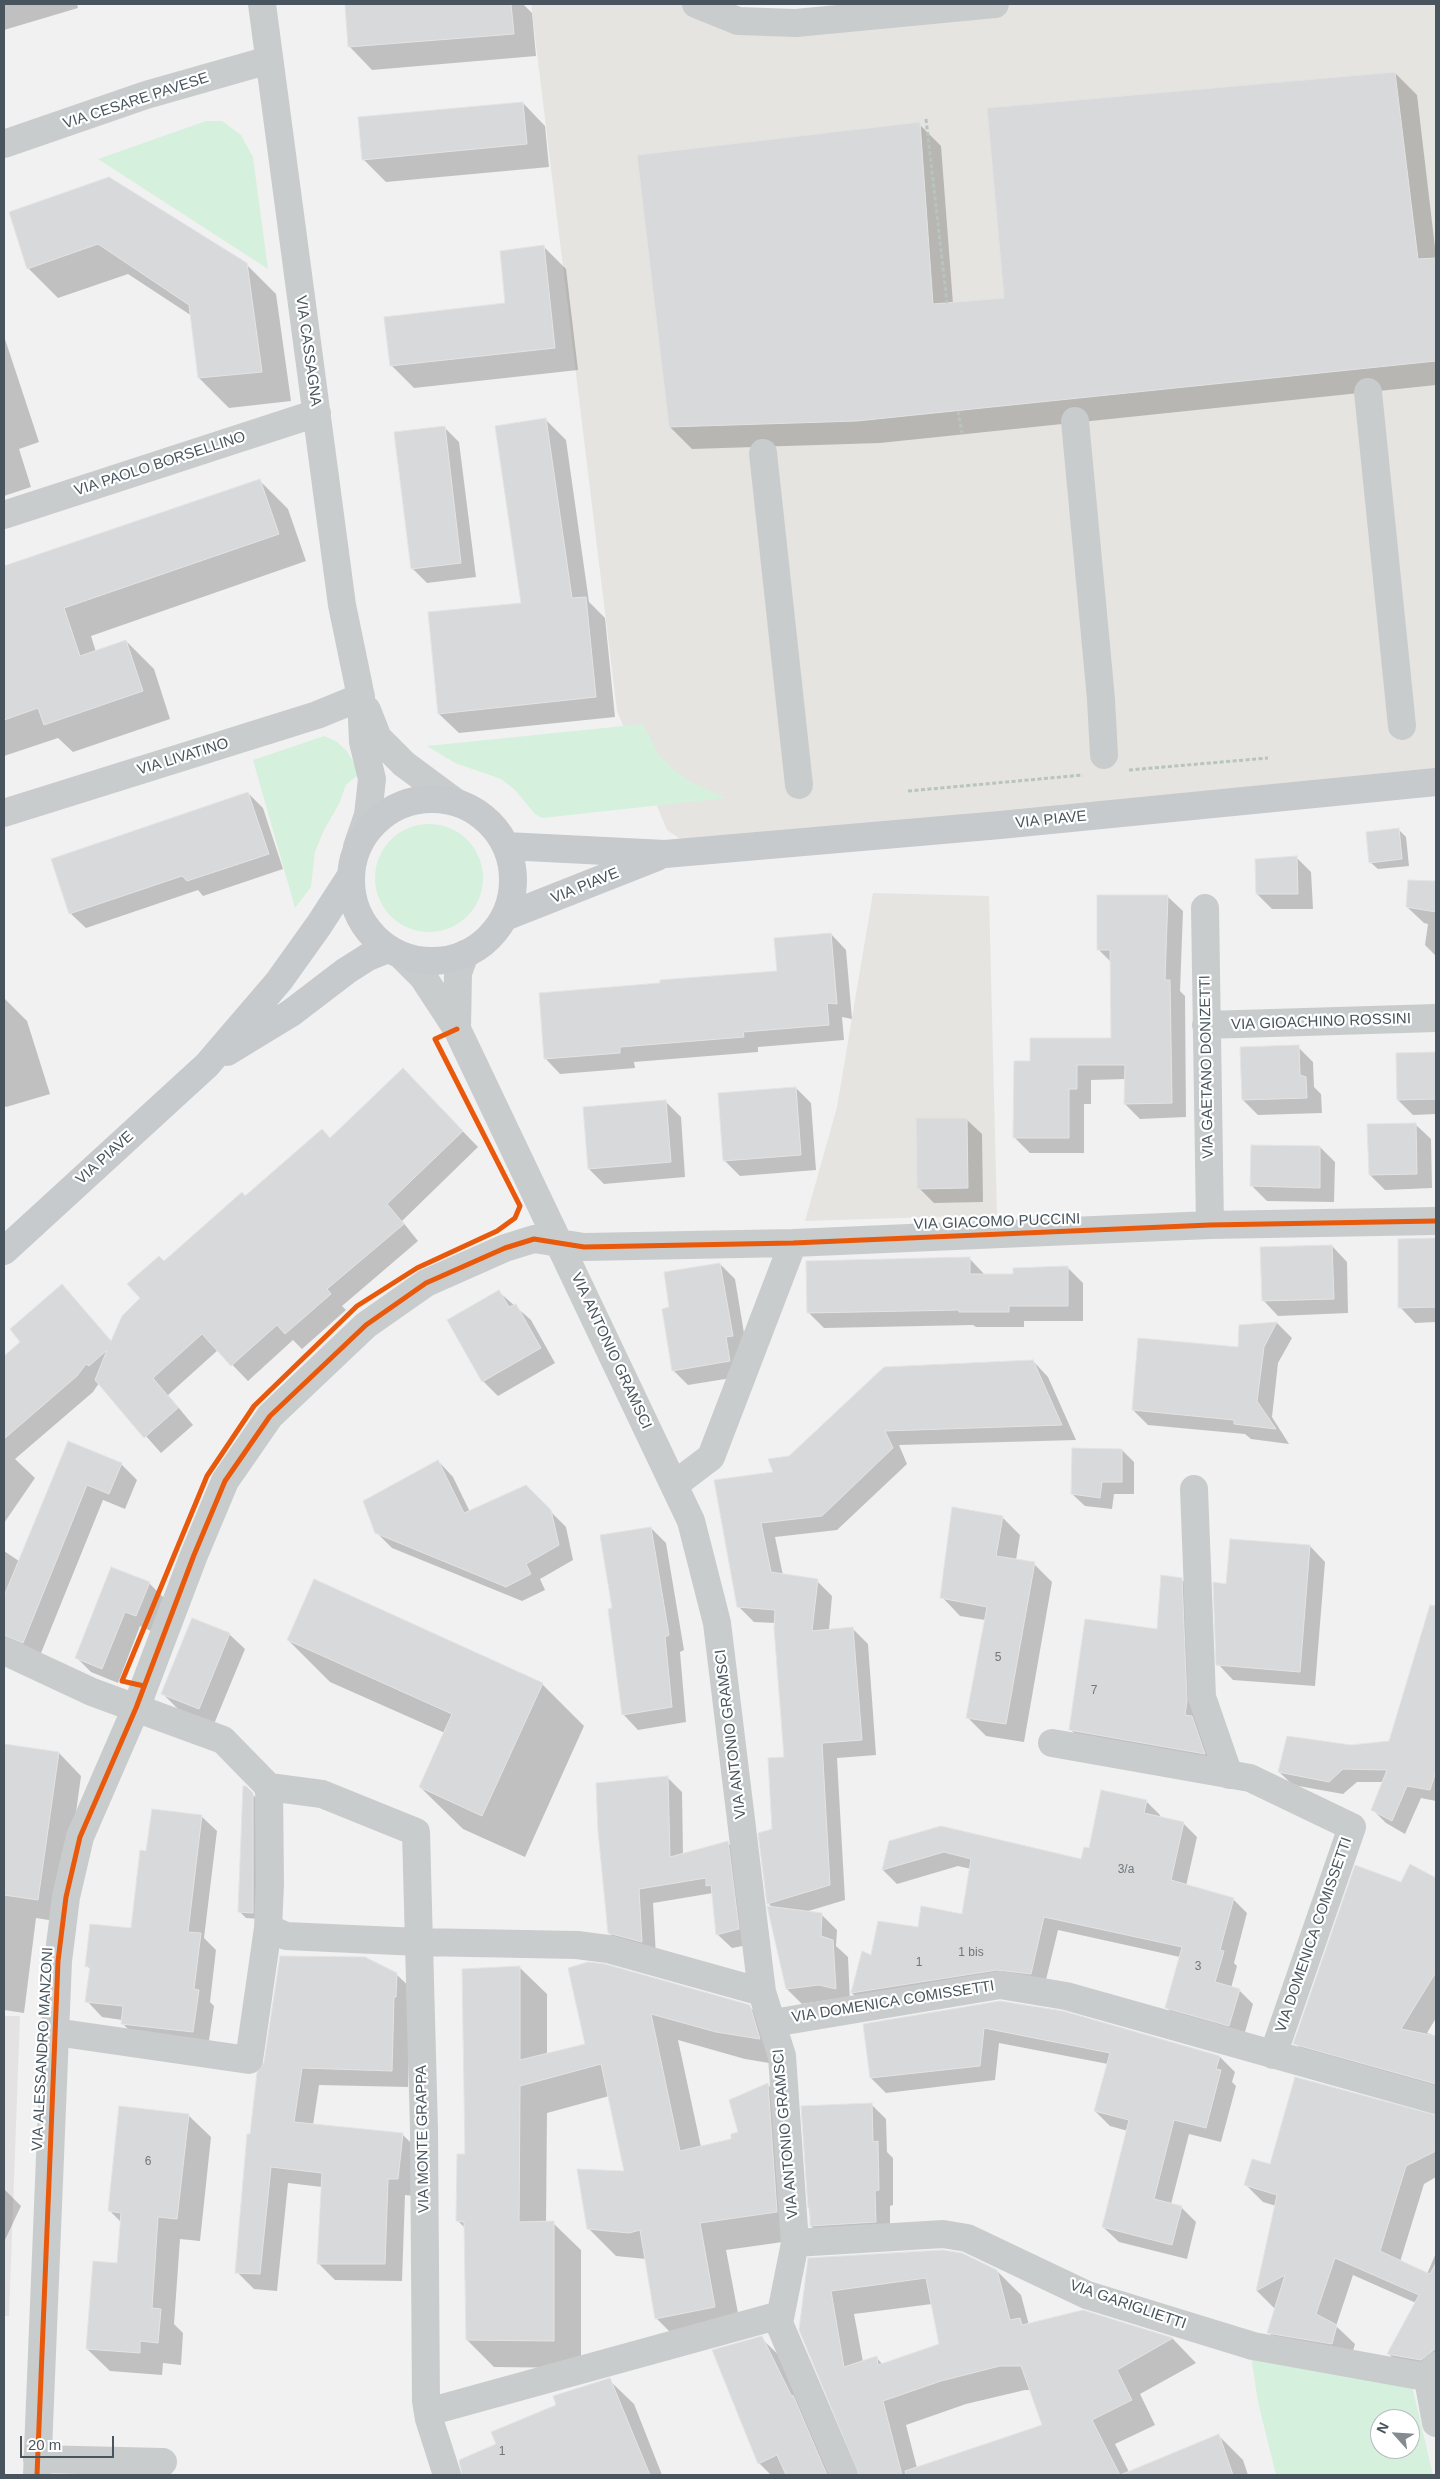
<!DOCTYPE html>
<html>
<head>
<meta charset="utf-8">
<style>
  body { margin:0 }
  #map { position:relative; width:1440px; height:2479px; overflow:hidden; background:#f2f1f1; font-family:Helvetica,sans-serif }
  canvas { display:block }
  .frame { position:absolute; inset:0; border:5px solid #48555e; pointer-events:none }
  .north { position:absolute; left:1370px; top:2409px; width:50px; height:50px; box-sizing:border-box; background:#fff; border:1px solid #b6bbbf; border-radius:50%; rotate:296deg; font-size:14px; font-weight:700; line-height:20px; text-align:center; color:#48555e }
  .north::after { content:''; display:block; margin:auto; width:18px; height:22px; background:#848c91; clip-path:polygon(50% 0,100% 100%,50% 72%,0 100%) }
  .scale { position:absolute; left:20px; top:2436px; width:94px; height:22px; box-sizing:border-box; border:2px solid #48555e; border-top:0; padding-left:6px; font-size:15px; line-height:18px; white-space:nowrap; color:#48555e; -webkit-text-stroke:4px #fff; paint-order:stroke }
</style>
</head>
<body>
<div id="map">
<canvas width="1440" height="2479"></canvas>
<div class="frame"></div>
<div class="north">N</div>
<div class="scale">20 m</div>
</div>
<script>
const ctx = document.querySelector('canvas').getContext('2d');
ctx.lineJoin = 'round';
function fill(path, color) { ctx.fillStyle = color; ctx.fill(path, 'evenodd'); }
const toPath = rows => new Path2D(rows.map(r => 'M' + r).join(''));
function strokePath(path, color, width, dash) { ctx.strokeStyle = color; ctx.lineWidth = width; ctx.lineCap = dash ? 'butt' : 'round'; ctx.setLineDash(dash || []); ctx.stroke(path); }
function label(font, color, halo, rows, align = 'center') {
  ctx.font = font + ' Helvetica,sans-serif'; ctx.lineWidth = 4.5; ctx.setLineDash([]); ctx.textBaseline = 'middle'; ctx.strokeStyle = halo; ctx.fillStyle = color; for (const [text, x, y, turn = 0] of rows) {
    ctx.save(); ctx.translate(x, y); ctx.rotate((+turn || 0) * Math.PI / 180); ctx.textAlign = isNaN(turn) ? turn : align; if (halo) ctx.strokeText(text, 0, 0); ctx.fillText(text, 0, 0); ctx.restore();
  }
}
const commercial = toPath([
  [531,4,696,4,739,21,961,4,1436,4,1436,782,702,854,667,830,617,711],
  [873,893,989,896,997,1215,805,1221,837,1107]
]);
const education = toPath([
  [4,2016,20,2016,9,2316,4,2316]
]);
const green = toPath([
  [206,121,222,121,241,135,253,157,268,269,98,159],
  [643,724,659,755,674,770,691,782,726,798,542,818,535,814,515,790,501,779,455,763,427,746],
  [324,736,336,741,347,751,360,773,346,785,339,804,324,830,315,852,311,887,295,908,253,760],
  '375 878a54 54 0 1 1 108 0a54 54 0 1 1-108 0Z',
  [1251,2356,1412,2386,1433,2475,1276,2475,1258,2402],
  [1380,2419,1410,2419,1410,2449,1380,2449]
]);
const shadow = toPath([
  [4,4,77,4,78,8,4,30],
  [346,4,523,4,532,13,536,56,372,70,350,47],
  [1395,73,1417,95,1436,256,1436,385,880,443,692,449,670,427,919,124,941,146,953,304,1005,299],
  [523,103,545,126,549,167,386,182,363,159],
  [11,213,246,264,276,294,291,401,229,408,199,378,192,316,128,274,58,298,28,268],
  [544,247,566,269,578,370,414,388,391,365,506,304],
  [4,336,39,442,19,449,31,487,4,496],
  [546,420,566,440,589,602,605,618,615,717,459,733,439,714,522,604],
  [444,427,459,442,476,577,427,583,412,568],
  [260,481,288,509,306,561,91,636,96,652,126,641,154,669,170,719,73,752,58,738,4,756,4,567],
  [248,793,263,808,283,869,203,896,198,890,86,928,70,913],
  [1398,829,1406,837,1409,866,1378,869,1370,862],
  [1296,857,1311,872,1313,909,1272,909,1257,894],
  [1410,881,1436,882,1436,956,1425,945,1428,924,1424,923,1407,907],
  [1167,896,1183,911,1180,991,1185,996,1186,1117,1140,1119,1125,1104,1126,1079,1091,1080,1091,1104,1084,1104,1084,1153,1030,1153,1015,1138,1032,1062,1112,1040,1112,963,1098,949],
  [831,934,846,950,852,1019,842,1017,844,1040,758,1047,758,1052,634,1062,635,1068,560,1074,545,1058,661,984,778,972],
  [4,998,27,1021,50,1094,6,1107,4,1105],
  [1298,1047,1313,1062,1314,1087,1321,1094,1322,1113,1258,1115,1243,1100],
  [1436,1053,1436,1114,1413,1115,1398,1100,1397,1055],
  [418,1085,478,1147,402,1221,418,1241,342,1306,346,1310,302,1349,293,1340,248,1381,218,1350,168,1395,193,1425,161,1453,99,1383,93,1392,15,1459,35,1478,4,1523,4,1417,42,1364,62,1286,112,1342,164,1263,245,1197,330,1139],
  [796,1088,811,1103,816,1170,740,1176,724,1160],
  [665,1101,681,1117,685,1177,604,1184,589,1169],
  [966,1119,982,1134,983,1202,934,1203,919,1188],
  [1415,1124,1431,1139,1432,1188,1385,1190,1370,1175],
  [1320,1147,1335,1162,1334,1202,1267,1201,1252,1186],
  [1436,1239,1436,1322,1415,1323,1400,1307,1399,1240],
  [1332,1246,1347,1262,1348,1313,1278,1316,1263,1300],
  [969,1258,985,1275,1014,1275,1068,1268,1083,1283,1083,1321,1024,1321,1024,1327,976,1327,973,1325,824,1328,809,1313],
  [720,1264,735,1279,747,1351,744,1376,688,1385,673,1370,671,1308],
  [499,1292,531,1320,555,1363,498,1396,483,1381],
  [1277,1323,1292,1338,1278,1363,1272,1417,1289,1444,1251,1439,1245,1434,1148,1425,1133,1410,1239,1349,1240,1326],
  [1033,1361,1048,1377,1076,1440,899,1445,907,1464,837,1530,775,1537,783,1575,817,1581,832,1596,829,1630,852,1628,868,1644,876,1755,837,1758,845,1900,805,1912,822,1915,837,1930,836,1946,848,1957,850,2003,835,1999,802,2004,787,1989,773,1908,768,1903,774,1830,785,1758,775,1623,754,1622,739,1607,715,1481,775,1473,790,1457],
  [69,1443,121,1464,137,1480,125,1509,103,1500,39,1658,4,1641,4,1551,19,1561],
  [1122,1450,1134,1462,1134,1494,1114,1494,1112,1509,1085,1506,1072,1494],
  [438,1461,453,1477,470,1512,526,1487,566,1527,573,1560,540,1579,545,1590,522,1601,392,1548,376,1532],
  [1002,1517,1020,1535,1016,1560,1034,1564,1052,1582,1024,1742,986,1736,968,1718,985,1620,960,1616,942,1597],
  [651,1528,666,1543,684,1650,680,1652,686,1722,638,1730,623,1714,613,1608],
  [1310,1546,1325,1562,1315,1686,1233,1680,1218,1664,1228,1585],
  [1181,1579,1196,1594,1219,1769,1086,1745,1071,1730,1158,1630],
  [149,1583,164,1598,151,1631,140,1626,118,1683,91,1672,76,1657],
  [1436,1626,1436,1801,1421,1798,1405,1834,1386,1823,1373,1810,1384,1782,1357,1782,1343,1794,1293,1785,1279,1772,1351,1746,1390,1743,1425,1627],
  [229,1634,245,1649,214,1724,178,1709,163,1694],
  [288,1640,542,1684,584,1726,525,1857,463,1829,420,1787,445,1733,330,1682],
  [4,1745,59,1753,81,1776,61,1922,36,1918,24,2013,4,2010],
  [667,1777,682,1792,683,1854,728,1843,742,1857,753,1944,732,1948,717,1934,713,1893,653,1903,656,1956,623,1947,609,1933],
  [245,1787,260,1802,260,1919,246,1918,239,1911],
  [1146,1801,1160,1815,1159,1818,1183,1823,1197,1837,1186,1886,1233,1899,1247,1913,1234,1963,1237,1966,1231,1988,1239,1990,1253,2004,1243,2039,1180,2021,1166,2007,1180,1957,1058,1930,1044,1988,866,2007,852,1993,862,1953,872,1956,919,1928,964,1916,971,1869,958,1866,897,1884,883,1870,890,1842,1082,1861,1090,1849],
  [201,1816,217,1831,204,1938,216,1950,210,2002,214,2006,208,2047,138,2039,122,2023,122,2020,102,2017,87,2001,91,1970,87,1966,132,1930,147,1852],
  [1411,1866,1436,1879,1436,2018,1427,2033,1436,2036,1436,2096,1313,2061,1295,2043,1401,1884],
  [519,1967,547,1994,547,2054,586,2045,569,1969,749,2006,777,2034,787,2066,745,2059,678,2040,701,2147,732,2140,740,2133,768,2085,795,2112,804,2239,726,2250,742,2334,684,2346,656,2318,646,2259,616,2256,588,2228,626,2172,609,2096,547,2113,546,2223,553,2223,581,2250,581,2368,494,2367,467,2340,466,2229,458,2221,467,2156],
  [396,1974,414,1991,410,2014,408,2087,319,2085,313,2125,402,2134,419,2151,414,2196,405,2195,402,2281,335,2280,318,2263,322,2187,288,2183,277,2291,254,2289,237,2272,258,2074],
  [1000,2002,1220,2057,1235,2072,1232,2082,1236,2086,1221,2142,1189,2134,1171,2204,1181,2207,1196,2222,1187,2259,1119,2242,1103,2227,1128,2131,1110,2126,1095,2111,1108,2064,999,2043,995,2080,886,2093,871,2078],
  [871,2104,886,2119,887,2152,893,2158,893,2205,890,2206,890,2237,826,2241,811,2226,809,2208],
  [188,2115,211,2137,200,2241,180,2239,174,2324,183,2333,181,2365,163,2363,162,2375,110,2371,87,2349,118,2264,122,2223,110,2211],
  [1432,2116,1436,2116,1436,2177,1424,2184,1400,2262,1427,2274,1436,2253,1436,2377,1406,2372,1389,2354,1416,2303,1353,2275,1336,2326,1355,2344,1350,2362,1286,2350,1268,2332,1275,2309,1257,2291,1276,2206,1263,2202,1245,2184,1271,2166],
  [4,2189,21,2206,4,2242],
  [809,2259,997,2271,1021,2295,1029,2325,1083,2311,1173,2339,1196,2363,1140,2394,1155,2425,1115,2444,1129,2472,1218,2435,1243,2460,1248,2475,861,2475],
  [932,2304,940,2344,883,2365,877,2358,863,2362,854,2314],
  [1025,2390,1031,2390,1044,2426,917,2468,906,2425,966,2404],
  [761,2338,786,2362,840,2475,771,2475,759,2463],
  [609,2380,634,2404,662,2475,468,2475,462,2460,497,2445,558,2406]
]);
const building = toPath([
  [345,4,511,4,514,34,348,47,345,4],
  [1395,72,1418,259,1436,258,1436,361,857,421,669,427,637,155,920,122,933,304,1004,298,987,108,1395,72],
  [523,102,527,144,362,160,358,117,523,102],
  [109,177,247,263,262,372,198,378,189,305,98,244,27,269,9,212,109,177],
  [544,245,555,348,390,366,384,317,505,303,500,251,544,245],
  [546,418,572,598,586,597,596,697,438,714,428,612,521,603,495,426,546,418],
  [445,426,461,563,411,569,394,432,445,426],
  [260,479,279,534,64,608,80,656,126,640,143,691,44,725,38,708,4,720,4,566,260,479],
  [248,792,269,854,187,881,182,876,69,914,51,859,248,792],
  [1399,828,1402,859,1369,863,1366,832,1399,828],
  [1297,856,1298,894,1256,894,1255,859,1297,856],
  [1408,880,1436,881,1436,912,1406,907,1408,880],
  [1097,895,1168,895,1165,980,1170,980,1172,1103,1124,1104,1125,1065,1077,1065,1077,1089,1069,1089,1069,1138,1013,1138,1014,1061,1030,1061,1030,1038,1111,1038,1110,950,1097,950,1097,895],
  [831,933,837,1004,827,1003,829,1025,743,1032,744,1037,620,1047,620,1053,544,1059,539,993,660,983,660,980,777,971,774,938,831,933],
  [1299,1045,1300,1075,1306,1077,1307,1098,1242,1100,1240,1047,1299,1045],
  [1436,1052,1436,1099,1397,1100,1396,1053,1436,1052],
  [403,1068,463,1131,387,1204,404,1224,327,1289,331,1294,285,1334,277,1325,231,1366,202,1334,153,1378,178,1408,144,1438,95,1380,107,1350,89,1366,86,1364,77,1376,4,1439,4,1356,20,1342,10,1329,62,1284,111,1341,122,1316,140,1298,127,1284,159,1256,164,1261,242,1192,245,1196,322,1129,330,1138,403,1068],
  [796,1087,801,1155,723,1161,718,1093,796,1087],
  [666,1100,671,1162,588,1169,583,1107,666,1100],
  [916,1118,967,1118,968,1188,917,1189,916,1118],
  [1416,1123,1417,1174,1369,1175,1367,1124,1416,1123],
  [1251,1145,1320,1146,1320,1188,1250,1186,1251,1145],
  [1436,1238,1436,1307,1398,1308,1398,1239,1436,1238],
  [1332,1245,1334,1299,1262,1301,1260,1247,1332,1245],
  [970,1257,970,1274,1013,1274,1013,1268,1068,1266,1068,1306,1009,1306,1009,1312,959,1312,959,1310,807,1313,806,1261,970,1257],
  [720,1263,733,1336,726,1337,730,1361,672,1371,662,1309,669,1307,664,1272,720,1263],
  [499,1290,509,1307,516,1304,541,1348,482,1382,447,1320,499,1290],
  [1277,1322,1264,1347,1257,1401,1276,1429,1234,1424,1234,1420,1132,1410,1138,1338,1238,1347,1239,1325,1277,1322],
  [1033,1360,1062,1425,885,1431,893,1448,822,1516,761,1523,771,1572,818,1579,812,1631,853,1627,862,1740,822,1743,830,1885,767,1904,758,1833,772,1829,768,1758,784,1757,774,1628,775,1610,737,1607,714,1480,773,1472,768,1459,789,1456,884,1367,1033,1360],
  [68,1441,122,1463,109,1494,87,1485,23,1643,4,1635,4,1596,68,1441],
  [1072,1448,1122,1449,1122,1482,1102,1482,1100,1498,1071,1494,1072,1448],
  [438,1460,464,1513,526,1485,551,1510,559,1545,526,1564,531,1574,506,1587,375,1533,363,1501,438,1460],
  [952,1507,1003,1516,996,1556,1035,1562,1006,1724,966,1718,987,1607,940,1598,952,1507],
  [651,1527,669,1635,665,1637,672,1707,622,1715,608,1609,612,1608,600,1535,651,1527],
  [1230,1539,1310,1545,1300,1672,1216,1665,1213,1582,1226,1584,1230,1539],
  [111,1567,150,1582,136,1616,125,1612,102,1669,75,1658,111,1567],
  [1161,1575,1182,1578,1187,1701,1185,1715,1192,1716,1205,1754,1069,1730,1085,1619,1157,1629,1161,1575],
  [314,1579,543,1683,482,1816,419,1787,452,1714,287,1640,314,1579],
  [1430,1605,1436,1606,1436,1771,1430,1790,1407,1786,1392,1821,1371,1810,1387,1770,1343,1769,1329,1782,1278,1772,1287,1736,1351,1745,1389,1741,1430,1605],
  [192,1618,230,1633,199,1709,161,1694,192,1618],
  [4,1744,59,1752,38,1900,4,1895,4,1744],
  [668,1776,670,1857,728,1841,739,1929,716,1935,711,1885,706,1886,706,1878,639,1889,642,1942,608,1933,598,1831,596,1783,668,1776],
  [243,1786,246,1786,253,1793,253,1913,238,1912,243,1786],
  [1101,1790,1147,1800,1144,1813,1184,1822,1171,1880,1234,1898,1220,1950,1224,1951,1215,1982,1240,1989,1229,2026,1165,2008,1182,1947,1044,1917,1031,1974,997,1970,851,1993,862,1951,871,1955,878,1921,918,1927,921,1906,962,1914,971,1859,944,1852,882,1870,889,1841,941,1826,1081,1859,1084,1847,1089,1848,1101,1790],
  [152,1809,202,1815,188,1932,201,1933,194,1989,199,1990,193,2032,121,2024,123,2006,85,2002,90,1966,85,1967,90,1924,131,1928,140,1850,146,1851,152,1809],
  [1410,1864,1436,1878,1436,1972,1401,2029,1436,2036,1436,2084,1293,2044,1355,1865,1401,1882,1410,1864],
  [767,1906,822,1913,821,1936,833,1940,836,1989,819,1985,786,1989,767,1906],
  [280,1956,365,1957,397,1973,396,1997,394,1997,392,2071,302,2068,294,2122,403,2133,398,2179,388,2179,385,2264,317,2264,322,2173,271,2167,260,2274,235,2273,247,2134,250,2134,257,2073,264,2062,280,1956],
  [588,1962,605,1964,750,2005,760,2039,716,2032,651,2014,680,2151,731,2139,731,2134,738,2132,729,2100,768,2083,777,2212,700,2223,715,2307,655,2319,640,2230,629,2233,587,2229,577,2169,624,2171,601,2064,520,2086,519,2222,554,2221,554,2341,466,2340,464,2222,456,2221,457,2154,465,2154,462,1969,520,1966,520,2060,585,2044,568,1968,588,1962],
  [1000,2001,1063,2011,1220,2056,1216,2069,1221,2070,1206,2128,1174,2120,1154,2199,1182,2206,1172,2245,1102,2227,1129,2120,1094,2111,1110,2053,984,2028,980,2066,870,2078,863,2024,1000,2001],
  [1295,2077,1436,2115,1436,2151,1406,2166,1380,2251,1430,2274,1436,2263,1436,2348,1421,2360,1387,2354,1419,2295,1335,2258,1316,2314,1337,2325,1332,2344,1267,2333,1285,2275,1256,2291,1277,2195,1244,2185,1252,2159,1270,2164,1295,2077],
  [872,2103,873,2142,878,2141,879,2190,875,2191,876,2222,810,2226,810,2208,808,2208,801,2106,872,2103],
  [119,2106,189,2114,177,2219,158,2217,152,2308,161,2309,158,2343,140,2341,140,2353,86,2349,93,2261,117,2263,121,2213,108,2211,119,2106],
  [942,2250,962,2253,997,2270,1010,2320,1020,2318,1022,2325,1083,2310,1173,2338,1117,2370,1132,2400,1092,2420,1120,2475,906,2475,905,2471,1042,2425,1021,2366,1000,2366,941,2381,883,2401,902,2475,859,2475,799,2330,808,2258,942,2250],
  [926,2278,939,2344,878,2365,877,2356,844,2367,831,2291,926,2278],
  [762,2336,792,2397,793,2395,827,2475,786,2475,777,2455,758,2464,712,2350,762,2336],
  [610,2378,650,2475,462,2475,459,2460,496,2444,491,2432,556,2405,553,2396,610,2378],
  [1219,2434,1233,2475,1120,2475,1219,2434]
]);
const path = toPath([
  [926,119,947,303],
  [958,411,962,433],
  [1129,770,1268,758],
  [908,791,1083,775]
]);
const minor = toPath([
  [262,4,342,605,361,697,363,742,372,779,368,815,357,847],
  [696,4,738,21,796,23,995,4],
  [4,144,146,95,269,60],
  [1368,392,1402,726],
  [1075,421,1101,699,1104,755],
  [763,453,799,785],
  [4,515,317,413],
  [367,710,378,738,404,764,454,801],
  [4,813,317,715,361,697],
  [1205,908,1210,1225],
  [402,956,423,977,457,1029,691,1521,717,1623,762,1992,782,2056,795,2243,779,2323,844,2475],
  [1206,1025,1436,1018],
  [457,1029,458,973,465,954],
  [674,1485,711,1457,793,1243],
  [1194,1489,1202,1697,1229,1775],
  [4,1651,92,1692,223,1740,269,1787,270,1884,268,1928,286,1936,419,1942,577,1945,608,1949,762,1992],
  [1052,1743,1250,1778,1352,1827,1273,2055],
  [269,1787,322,1794,416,1832,424,2130,426,2401,429,2419,447,2475],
  [773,2023,1000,1985,1066,1996,1436,2100],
  [55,2032,249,2060,268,1928],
  [795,2243,943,2234,967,2238,1087,2295,1253,2346,1436,2379],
  [1436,2366,1428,2379,1436,2423],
  [428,2412,780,2315],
  [37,2459,163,2462],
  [37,2475,58,1961,66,1897,80,1837,136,1708,194,1555,225,1481,270,1416,366,1325,426,1283,505,1248,534,1239,584,1247,793,1243,1210,1225,1436,1221]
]);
const major = toPath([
  '351 880a81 81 0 1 1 162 0a81 81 0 1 1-162 0Z',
  [506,846,665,854,1000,825,1436,782],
  [505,917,657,857],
  [227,1052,291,1013,346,971,368,957,388,949],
  [4,1251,207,1065,279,981,319,925,350,877]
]);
const cycleway = toPath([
  [144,1686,122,1681,207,1476,254,1406,357,1306,417,1268,497,1231,515,1218,520,1206,435,1039,457,1029],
  [37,2475,58,1961,66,1897,80,1837,136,1708,194,1555,225,1481,270,1416,366,1325,426,1283,505,1248,534,1239,584,1247,793,1243,1210,1225,1436,1221]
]);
const numberNames = [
  ["5",998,1658],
  ["7",1094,1691],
  ["3/a",1126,1870],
  ["1 bis",971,1953],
  ["1",919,1963],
  ["3",1198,1967],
  ["6",148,2162],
  ["1",502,2452]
];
const streetNames = [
  ["VIA CESARE PAVESE",136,101,-18],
  ["VIA CASSAGNA",308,351,82],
  ["VIA PAOLO BORSELLINO",160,464,-18],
  ["VIA LIVATINO",183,757,-17],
  ["VIA PIAVE",1051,820,-6],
  ["VIA PIAVE",585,886,-22],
  ["VIA GIOACHINO ROSSINI",1321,1022,-2],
  ["VIA GAETANO DONIZETTI",1207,1067,-91],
  ["VIA PIAVE",105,1158,-42],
  ["VIA GIACOMO PUCCINI",997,1222,-2],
  ["VIA ANTONIO GRAMSCI",611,1351,65],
  ["VIA ANTONIO GRAMSCI",731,1734,-97],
  ["VIA DOMENICA COMISSETTI",1314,1935,-71],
  ["VIA DOMENICA COMISSETTI",893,2002,-9],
  ["VIA ALESSANDRO MANZONI",43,2049,-87],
  ["VIA ANTONIO GRAMSCI",786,2134,-95],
  ["VIA MONTE GRAPPA",423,2139,-91],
  ["VIA GARIGLIETTI",1128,2305,19]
];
fill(commercial, '#e6e4e0');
fill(education, '#e4e2e3');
fill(green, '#d6f0de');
fill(shadow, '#0003');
fill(building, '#d8d9da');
strokePath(building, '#e3e3e4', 1);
strokePath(path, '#b7c4bf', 3, [4, 2.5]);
strokePath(minor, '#c9cccd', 28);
strokePath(major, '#c6cacd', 28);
strokePath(cycleway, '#e8590c', 5);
label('12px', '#6e777e', null, numberNames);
label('15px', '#48555e', '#fff', streetNames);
</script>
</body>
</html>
